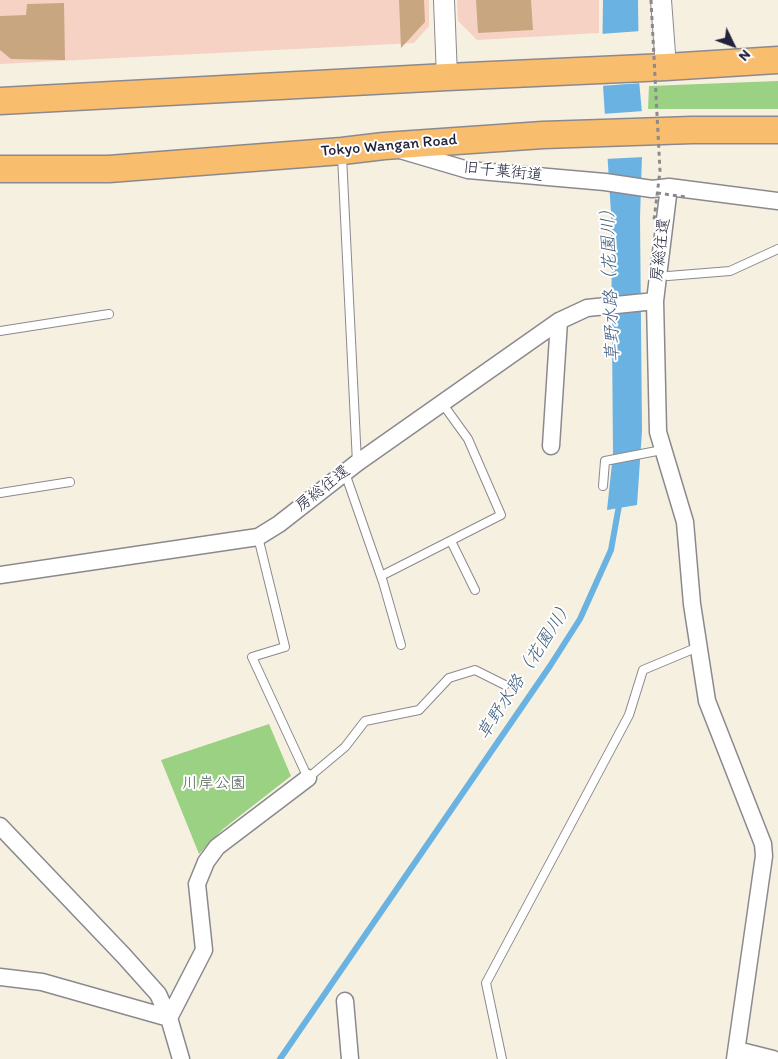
<!DOCTYPE html>
<html>
<head>
<meta charset="utf-8">
<style>
  body { margin:0 }
  #map { position:relative; width:778px; height:1059px; overflow:hidden; background:#f6f0e1; font-family:Itim,sans-serif }
  canvas { display:block }
  .north { position:absolute; left:708px; top:20px; width:50px; height:50px; -webkit-text-stroke:4px #fff; paint-order:stroke; rotate:132deg; font-size:14px; font-weight:700; line-height:20px; text-align:center; color:#22223b }
  .north::after { content:''; display:block; margin:auto; width:18px; height:22px; background:#22223b; clip-path:polygon(50% 0,100% 100%,50% 72%,0 100%) }
</style>
</head>
<body>
<div id="map">
<canvas width="778" height="1059"></canvas>
<div class="north">N</div>
</div>
<script>
const ctx = document.querySelector('canvas').getContext('2d');
ctx.lineJoin = 'round';
function fill(path, color) { ctx.fillStyle = color; ctx.fill(path, 'evenodd'); }
const toPath = rows => new Path2D(rows.map(r => 'M' + r).join(''));
function strokePath(path, color, width, dash) { ctx.strokeStyle = color; ctx.lineWidth = width; ctx.lineCap = dash ? 'butt' : 'round'; ctx.setLineDash(dash || []); ctx.stroke(path); }
function label(font, color, halo, rows, align = 'center') {
  ctx.font = font + ' Itim,"Klee One",sans-serif'; ctx.lineWidth = 4; ctx.setLineDash([]); ctx.textBaseline = 'middle'; ctx.strokeStyle = halo; ctx.fillStyle = color; for (const [text, x, y, turn = 0] of rows) {
    ctx.save(); ctx.translate(x, y); ctx.rotate((+turn || 0) * Math.PI / 180); ctx.textAlign = isNaN(turn) ? turn : align; if (halo) ctx.strokeText(text, 0, 0); ctx.fillText(text, 0, 0); ctx.restore();
  }
}
const built = toPath([
  [0,0,429,0,429,26,414,43,0,64],
  [457,0,599,0,599,33,477,40,458,21]
]);
const green = toPath([
  [778,81,778,109,648,109,649,86],
  [269,724,291,776,223,829,199,854,161,760]
]);
const water = toPath([
  [603,0,638,0,639,80,643,124,640,218,642,431,637,505,607,510,613,454,611,213,602,69]
]);
const pier = toPath([
  [641,31,642,83,600,86,600,34],
  [644,111,644,157,605,159,602,114]
]);
const stream = toPath([
  [280,1059,550,666,580,619,611,550,620,500]
]);
const building = toPath([
  [399,0,424,0,425,22,401,48],
  [476,0,531,0,533,30,478,33],
  [64,3,65,60,11,59,0,50,0,16,26,15,27,4]
]);
const service = toPath([
  [342,156,357,463],
  [668,276,730,271,778,249],
  [0,331,109,314],
  [345,473,383,582,401,645],
  [603,486,605,461,662,450],
  [0,493,70,482],
  [258,537,285,647,252,657,308,778,345,747,365,721,419,710,449,678,475,670,505,685],
  [451,541,475,590],
  [381,576,501,515,468,439,442,403],
  [502,1059,486,983,629,715,643,670,698,647]
]);
const minor = toPath([
  [400,150,468,170,605,182,652,189,669,187,778,201],
  [669,187,655,301,658,432,685,522,692,604,707,701,763,844,764,856,735,1059],
  [551,446,559,321],
  [0,575,258,537,279,524,357,463,559,321,587,308,655,301],
  [0,826,124,956,158,994,169,1018,181,1059],
  [0,977,42,982,169,1018],
  [345,1001,350,1059],
  [169,1018,204,950,197,884,206,862,217,847,308,778],
  [737,1050,773,1059]
]);
const tertiary = toPath([
  [444,0,447,77],
  [661,0,666,67]
]);
const trunk = toPath([
  [0,101,447,77,666,67,778,60],
  [0,169,109,169,342,151,384,146,543,135,692,130,778,130]
]);
const pathBridge = toPath([
  [651,0,660,171,654,220],
  [657,193,686,197]
]);
const streetNames = [
  ["Tokyo Wangan Road",389,146,-5],
  ["旧千葉街道",503,172,6],
  ["房総往還",661,250,-83],
  ["房総往還",323,489,-38]
];
const parkNames = [
  ["川岸公園",214,784]
];
const waterNames = [
  ["草野水路（花園川）",611,281,-92],
  ["草野水路（花園川）",526,670,-57]
];
fill(built, '#f6d2c4');
fill(green, '#9bd182');
fill(water, '#69b2e1');
fill(pier, '#f6f0e1');
strokePath(stream, '#69b2e1', 6);
fill(building, '#c8a680');
strokePath(service, '#8c898e', 10);
strokePath(minor, '#8c898e', 19);
strokePath(tertiary, '#8c898e', 22);
strokePath(trunk, '#8c898e', 29);
strokePath(service, '#fff', 8);
strokePath(minor, '#fff', 16);
strokePath(tertiary, '#fff', 20);
strokePath(trunk, '#f9be6d', 26);
strokePath(pathBridge, '#8c898e', 3, [4, 4]);
label('16px', '#22223b', '#fff', streetNames);
label('16px', '#4c5f54', '#fff', parkNames);
label('italic 18px', '#3e5c7d', '#fff', waterNames);
</script>
</body>
</html>
